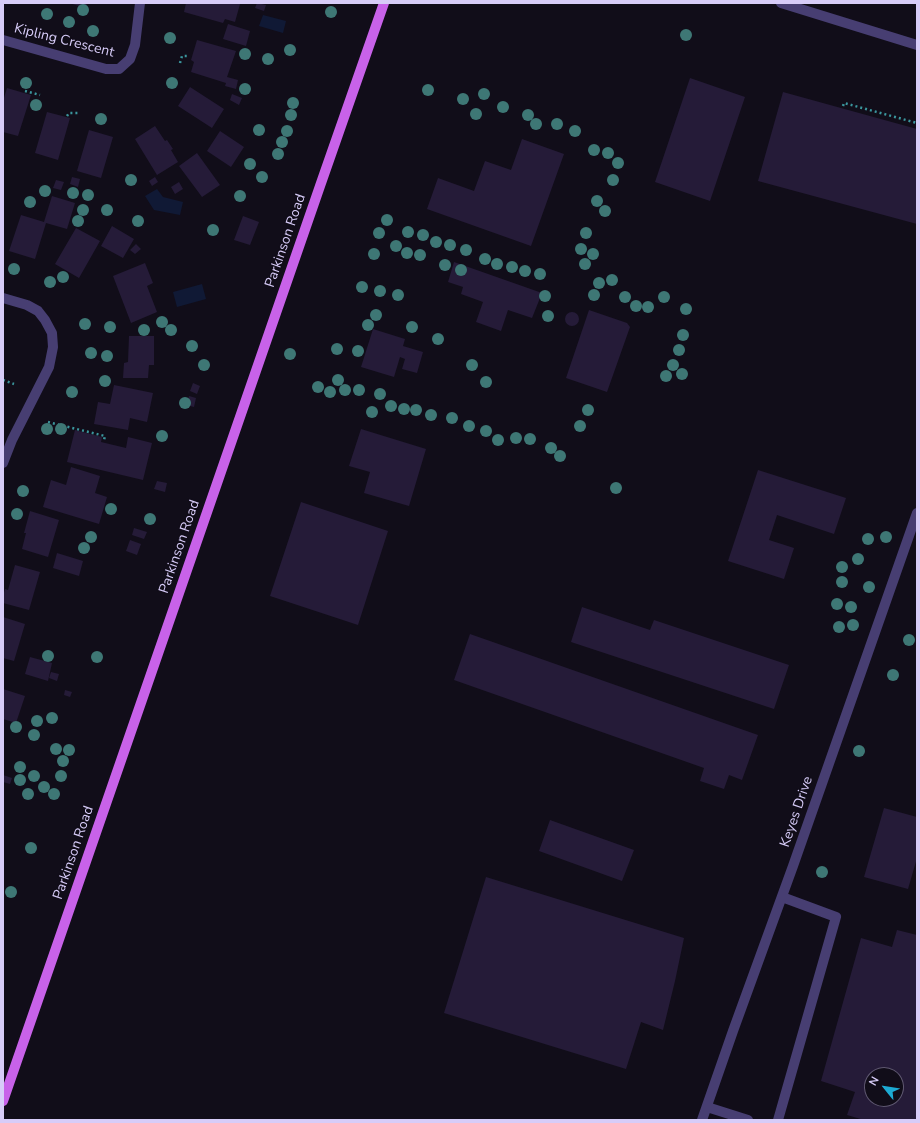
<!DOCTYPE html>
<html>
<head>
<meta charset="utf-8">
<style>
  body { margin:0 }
  #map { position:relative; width:920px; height:1123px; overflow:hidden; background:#110d19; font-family:"Nunito Sans",sans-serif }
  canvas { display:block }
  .frame { position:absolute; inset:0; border:4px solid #d7ccf8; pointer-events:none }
  .north { position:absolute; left:864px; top:1067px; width:40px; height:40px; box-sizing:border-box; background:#110d19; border:1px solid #605972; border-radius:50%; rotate:300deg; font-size:11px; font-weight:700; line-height:16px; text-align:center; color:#d7ccf8 }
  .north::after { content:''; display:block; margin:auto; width:14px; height:18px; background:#1daad3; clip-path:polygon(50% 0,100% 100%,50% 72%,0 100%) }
</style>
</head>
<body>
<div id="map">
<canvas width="920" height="1123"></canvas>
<div class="frame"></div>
<div class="north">N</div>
</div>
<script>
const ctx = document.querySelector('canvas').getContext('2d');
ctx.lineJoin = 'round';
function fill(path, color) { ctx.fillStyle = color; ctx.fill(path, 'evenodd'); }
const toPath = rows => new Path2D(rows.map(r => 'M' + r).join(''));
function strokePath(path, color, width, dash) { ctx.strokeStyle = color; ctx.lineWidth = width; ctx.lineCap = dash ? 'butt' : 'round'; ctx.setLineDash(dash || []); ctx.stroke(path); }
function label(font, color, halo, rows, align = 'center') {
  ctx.font = font + ' "Nunito Sans",sans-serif'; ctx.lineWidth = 3; ctx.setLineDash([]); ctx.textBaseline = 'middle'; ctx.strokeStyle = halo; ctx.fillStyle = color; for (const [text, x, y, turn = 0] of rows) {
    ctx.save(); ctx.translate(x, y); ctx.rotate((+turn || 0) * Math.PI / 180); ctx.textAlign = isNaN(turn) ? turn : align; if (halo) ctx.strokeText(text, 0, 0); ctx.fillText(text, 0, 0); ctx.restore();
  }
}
const water = toPath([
  [263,15,286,21,283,33,259,26],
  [157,189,163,197,183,202,180,215,154,210,145,196],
  [202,284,206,299,177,307,173,292]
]);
const building = toPath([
  [69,3,87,3,86,8],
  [186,3,235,3,240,4,235,22,225,19,223,23,184,12],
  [257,3,266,5,264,11,255,8],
  [228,24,250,31,246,46,223,39],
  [197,40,236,51,227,77,238,80,236,89,225,86,226,83,191,72,194,62,191,60],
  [690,78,745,97,710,201,655,182],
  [190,87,224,109,212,128,178,106],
  [7,88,31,95,18,136,3,132,3,101],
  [783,92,917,129,917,224,758,181],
  [232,94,242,98,239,105,230,100],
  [47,112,70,118,58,160,35,153],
  [155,126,165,141,167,140,173,149,171,150,178,162,157,175,135,139],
  [89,130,113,137,101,178,77,171],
  [220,131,244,147,231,167,207,151],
  [522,139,564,154,531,246,427,209,438,178,474,191,485,161,511,170],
  [197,153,220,185,202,197,179,166],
  [72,177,80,179,78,187,70,184],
  [155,177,158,182,152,186,149,181],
  [56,180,64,182,61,190,53,188],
  [179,182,183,189,175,194,171,187],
  [52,196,75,203,67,229,46,223,35,259,9,251,21,215,44,222],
  [243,216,259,222,250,245,234,240],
  [112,226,134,239,123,258,101,246],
  [76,228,100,241,79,278,55,264],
  [136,244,141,249,135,254,130,250],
  [454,262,542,293,532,318,508,310,501,331,476,322,483,302,461,294,463,287,448,282],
  [145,263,153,283,147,286,157,312,131,323,113,276],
  [589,310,627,323,630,327,607,392,566,378],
  '565 319a7 7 0 1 1 14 0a7 7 0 1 1-14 0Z',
  [373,329,405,339,403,346,423,352,417,373,402,369,405,359,400,357,394,377,361,367],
  [129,336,154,336,154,365,149,365,148,378,123,378,124,363,128,362],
  [193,383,200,386,197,394,190,391],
  [114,385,153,393,147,422,130,418,128,430,94,424,98,402,110,404],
  [189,396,196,398,194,407,186,405],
  [361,429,426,449,409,506,364,493,370,472,349,466],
  [75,430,102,437,101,442,126,448,128,437,152,443,143,480,67,462],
  [71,467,100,476,95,493,107,497,99,524,43,507,51,480,66,485],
  [758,470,846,498,834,534,777,515,769,540,794,548,784,579,728,561],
  [157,481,167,483,165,492,154,489],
  [301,502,388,531,358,625,270,596],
  [30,511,59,520,48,557,22,549,26,533,24,533],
  [134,528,147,532,144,539,132,535],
  [130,540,141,544,137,555,126,551],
  [57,553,83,561,79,576,53,568],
  [15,565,40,572,29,610,3,603,3,596,5,589,8,590],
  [582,607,650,630,654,620,789,665,774,709,571,642],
  [3,617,25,624,14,661,3,658],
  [470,634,758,735,742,780,729,775,724,789,700,781,704,768,454,680],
  [30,657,52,663,48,681,25,674],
  [51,672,59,674,57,681,49,678],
  [3,689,25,696,16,723,3,719],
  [65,690,72,692,70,697,64,695],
  [3,775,12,778,10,784,3,782],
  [884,808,917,817,917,858,908,889,864,877],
  [550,820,634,850,622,881,539,851],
  [486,877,684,938,675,981,663,1030,641,1022,626,1069,444,1013],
  [897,930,917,935,917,1120,864,1120,847,1115,855,1092,821,1081,861,938,892,947],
  [872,1075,896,1075,896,1099,872,1099]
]);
const path = toPath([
  [180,63,182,56,189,56],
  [25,91,40,95],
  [843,106,844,103,917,123],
  [67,116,69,113,78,113],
  [3,380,14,384],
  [48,422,105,436,104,440]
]);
const minor = toPath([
  [781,3,917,45],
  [3,40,106,69,119,69,130,59,135,45,140,3],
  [3,298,27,305,38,311,45,320,52,333,53,347,49,367,12,440,3,463],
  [707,1107,748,1120],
  [702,1120,733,1031,793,866,917,513],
  [778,1120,836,917,782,897]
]);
const major = toPath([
  [3,1101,320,186,384,3]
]);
const trees = [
  [83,10],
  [331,12],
  [47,14],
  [69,22],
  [93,31],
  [686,35],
  [170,38],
  [290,50],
  [245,54],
  [268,59],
  [26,83],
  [172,83],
  [245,89],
  [428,90],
  [484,94],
  [463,99],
  [293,103],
  [36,105],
  [503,107],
  [476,114],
  [291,115],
  [528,115],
  [101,119],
  [536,124],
  [557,124],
  [259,130],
  [287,131],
  [575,131],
  [282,142],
  [594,150],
  [608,153],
  [278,154],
  [618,163],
  [250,164],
  [262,177],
  [131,180],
  [613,180],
  [45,191],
  [73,193],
  [88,195],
  [240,196],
  [597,201],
  [30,202],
  [83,210],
  [107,210],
  [605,211],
  [387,220],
  [78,221],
  [138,221],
  [213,230],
  [408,232],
  [379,233],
  [586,233],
  [423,235],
  [436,242],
  [450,245],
  [396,246],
  [581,249],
  [466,250],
  [407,253],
  [374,254],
  [593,254],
  [420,255],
  [485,259],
  [497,264],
  [585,264],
  [445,265],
  [512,267],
  [14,269],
  [461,270],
  [525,271],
  [540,274],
  [63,277],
  [612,280],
  [50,282],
  [599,283],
  [362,287],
  [380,291],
  [398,295],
  [594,295],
  [545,296],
  [625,297],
  [664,297],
  [636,306],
  [648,307],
  [686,309],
  [376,315],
  [548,316],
  [162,322],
  [85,324],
  [368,325],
  [110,327],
  [412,327],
  [144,330],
  [171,330],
  [683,335],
  [438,339],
  [192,346],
  [337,349],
  [679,350],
  [358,351],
  [91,353],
  [290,354],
  [107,356],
  [204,365],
  [472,365],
  [673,365],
  [682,374],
  [666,376],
  [338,380],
  [105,381],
  [486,382],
  [318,387],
  [345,390],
  [359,390],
  [72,392],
  [330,392],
  [380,394],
  [185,403],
  [391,406],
  [404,409],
  [416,410],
  [588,410],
  [372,412],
  [431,415],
  [452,418],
  [469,426],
  [580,426],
  [47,429],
  [61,429],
  [486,431],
  [162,436],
  [516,438],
  [530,439],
  [498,440],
  [551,448],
  [560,456],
  [616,488],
  [23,491],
  [111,509],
  [17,514],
  [150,519],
  [91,537],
  [886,537],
  [868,539],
  [84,548],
  [858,559],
  [842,567],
  [842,582],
  [869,587],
  [837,604],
  [851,607],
  [853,625],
  [839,627],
  [909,640],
  [48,656],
  [97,657],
  [893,675],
  [52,718],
  [37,721],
  [16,727],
  [34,735],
  [56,749],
  [69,750],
  [859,751],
  [63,761],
  [20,767],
  [34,776],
  [61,776],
  [20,780],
  [44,787],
  [28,794],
  [54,794],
  [31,848],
  [822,872],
  [11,892]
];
const streetNames = [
  ["Kipling Crescent",64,41,14],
  ["Parkinson Road",286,241,-71],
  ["Parkinson Road",180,547,-71],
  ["Keyes Drive",797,812,-71],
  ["Parkinson Road",74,853,-71]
];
fill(water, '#101935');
fill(building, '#251b38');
strokePath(path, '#3b969d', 2.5, [2, 3]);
strokePath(minor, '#473e72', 10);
strokePath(major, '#c862e9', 10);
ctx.fillStyle = '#3e7775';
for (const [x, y] of trees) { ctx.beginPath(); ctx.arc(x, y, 6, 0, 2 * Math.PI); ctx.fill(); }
label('14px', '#d7ccf8', '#110d19', streetNames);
</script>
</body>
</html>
